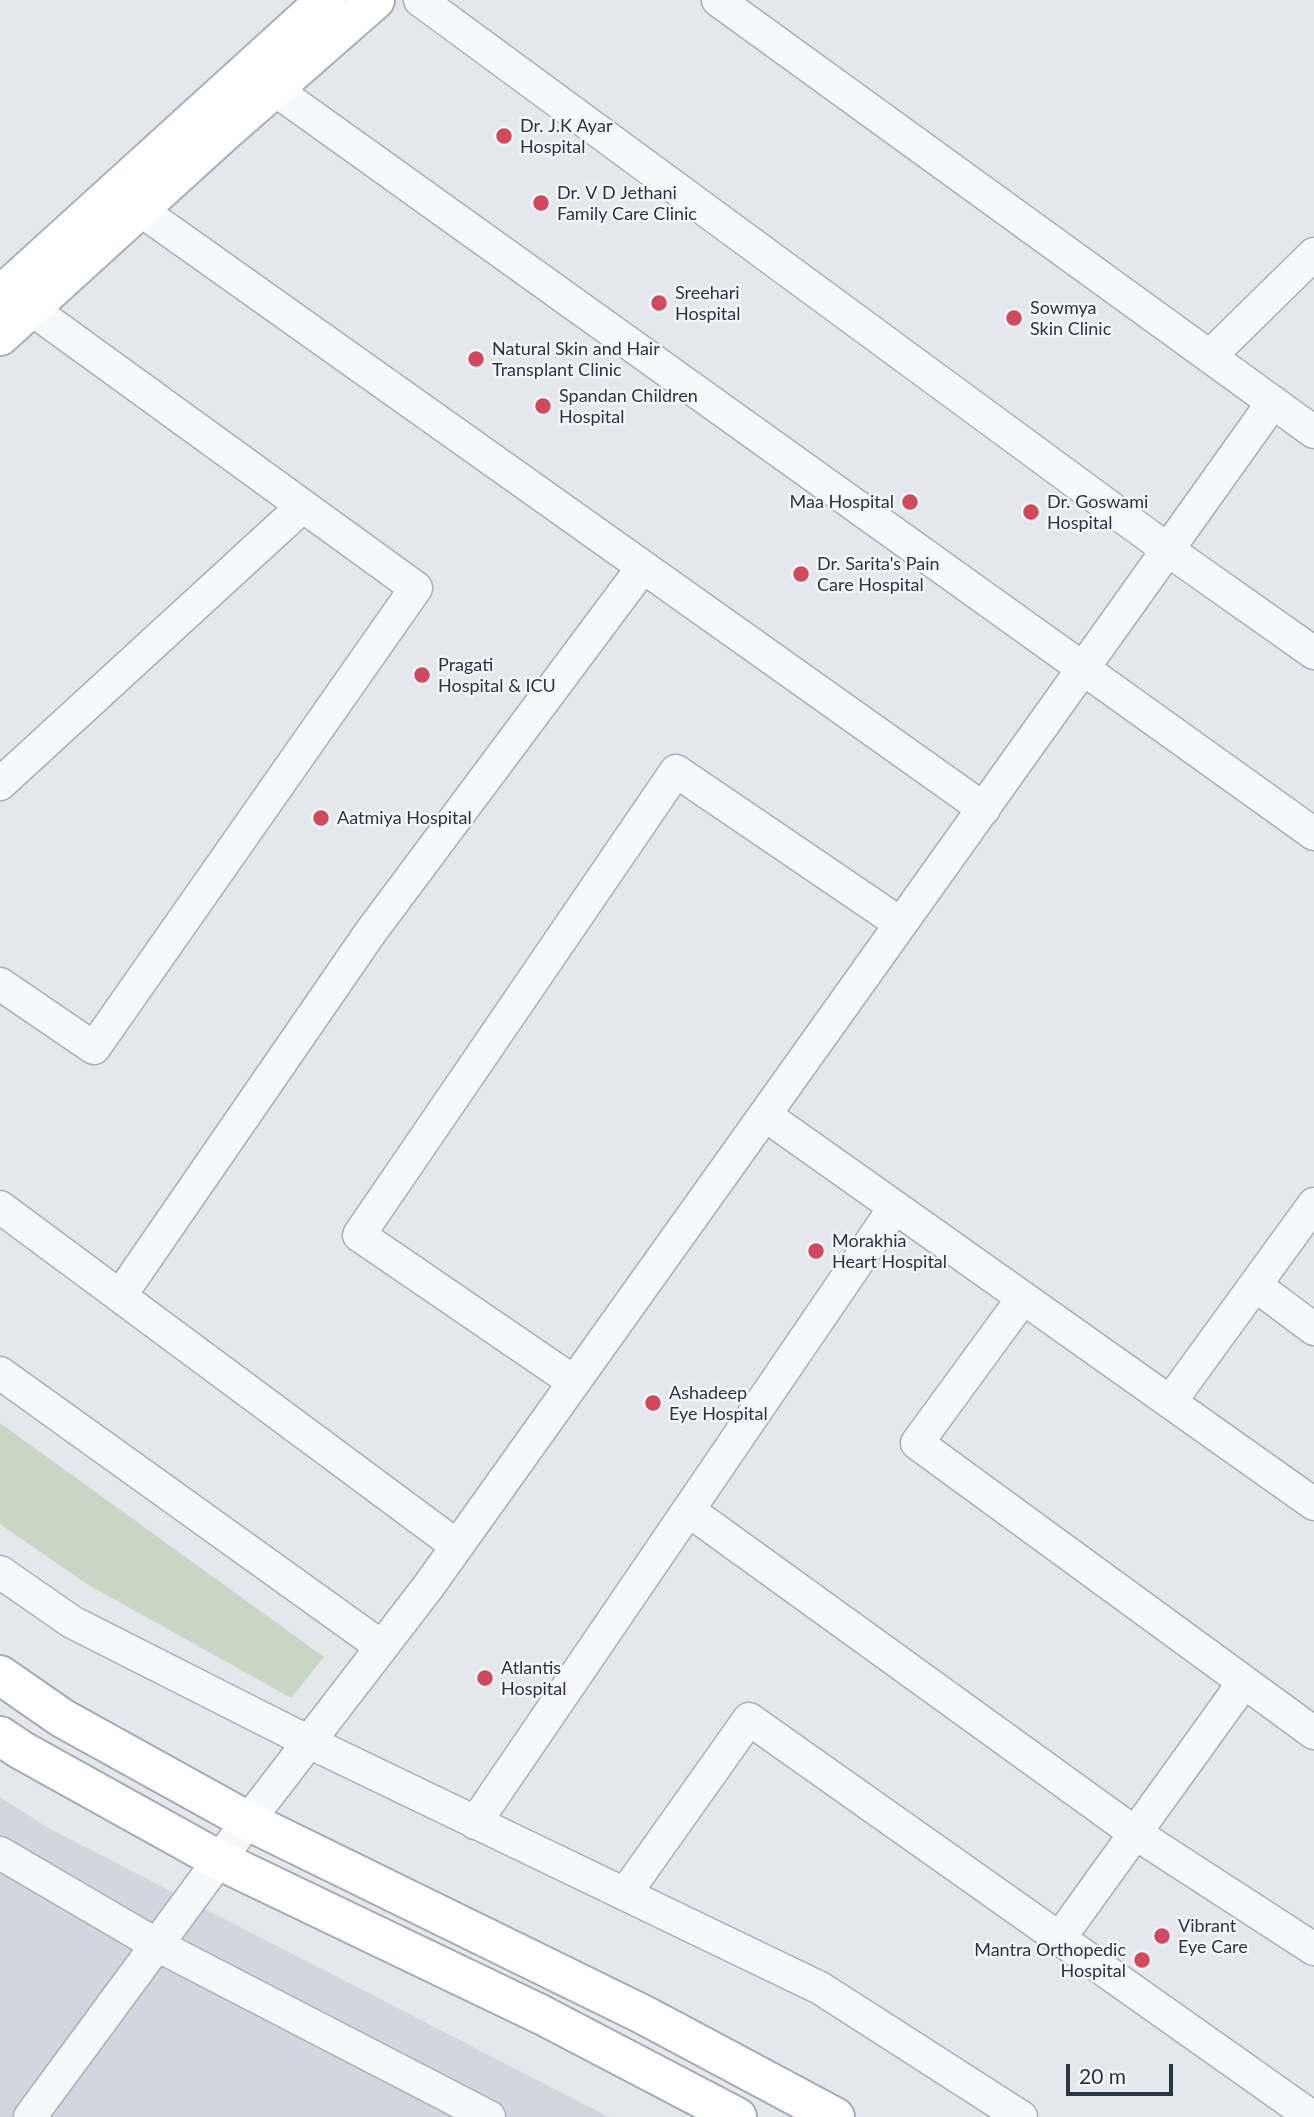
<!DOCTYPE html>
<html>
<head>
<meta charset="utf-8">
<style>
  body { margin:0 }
  #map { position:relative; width:1314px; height:2117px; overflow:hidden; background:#e4e7ec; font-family:Lato,sans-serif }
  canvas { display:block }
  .scale { position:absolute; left:1066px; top:2064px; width:107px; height:32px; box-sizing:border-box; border:4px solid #2b3445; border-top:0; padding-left:9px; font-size:21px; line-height:24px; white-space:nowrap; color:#2b3445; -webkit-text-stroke:5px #f4f6f9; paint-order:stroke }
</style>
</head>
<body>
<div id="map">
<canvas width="1314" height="2117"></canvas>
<div class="scale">20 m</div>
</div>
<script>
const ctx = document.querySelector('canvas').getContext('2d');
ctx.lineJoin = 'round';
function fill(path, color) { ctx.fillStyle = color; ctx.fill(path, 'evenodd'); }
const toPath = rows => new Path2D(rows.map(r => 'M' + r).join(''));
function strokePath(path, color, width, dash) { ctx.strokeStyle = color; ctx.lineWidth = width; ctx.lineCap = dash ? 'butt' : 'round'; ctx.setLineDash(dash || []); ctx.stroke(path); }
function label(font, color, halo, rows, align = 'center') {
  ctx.font = font + ' Lato,sans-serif'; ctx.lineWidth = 5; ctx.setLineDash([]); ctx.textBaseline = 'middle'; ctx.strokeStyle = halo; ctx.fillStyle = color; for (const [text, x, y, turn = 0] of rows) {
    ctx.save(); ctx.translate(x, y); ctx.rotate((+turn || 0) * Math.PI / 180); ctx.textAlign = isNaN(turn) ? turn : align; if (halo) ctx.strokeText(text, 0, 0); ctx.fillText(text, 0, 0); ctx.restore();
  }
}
const built = toPath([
  [0,1797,50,1829,609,2117,0,2117]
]);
const green = toPath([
  [0,1423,324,1657,291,1698,87,1584,0,1524]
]);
const street = toPath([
  [420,0,1168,550,1314,653],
  [718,0,1314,432],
  [274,89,1314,834],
  [139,209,984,809],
  [1210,356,1314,254],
  [0,784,303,506],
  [0,984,94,1048,416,588,30,308],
  [765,1115,1314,1504],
  [0,1207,457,1546],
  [1255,1285,1314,1329],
  [120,1296,370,933,643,567],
  [1023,1298,917,1443,1314,1733],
  [0,1373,382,1647],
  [574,1382,359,1235,676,771,901,924],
  [1170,1402,1314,1204],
  [688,1510,1135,1833,1314,1949],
  [0,1572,72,1622,309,1742,820,1988,1021,2117],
  [475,1823,895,1207],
  [0,1853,157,1945,489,2117],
  [625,1894,749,1719,1312,2117],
  [1059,1939,1244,1682],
  [30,2117,248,1821,428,1587,1273,402]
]);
const secondary = toPath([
  [0,296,326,0],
  [0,336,222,134,375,0]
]);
const primary = toPath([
  [0,1675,62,1718,248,1821,644,2015,835,2117],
  [0,1736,21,1750,219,1860,542,2015,737,2117]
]);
const markers = [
  [504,136,9,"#d1495b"],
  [541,203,9,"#d1495b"],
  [659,303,9,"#d1495b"],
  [1014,318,9,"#d1495b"],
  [476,359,9,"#d1495b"],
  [543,406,9,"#d1495b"],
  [910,502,9,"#d1495b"],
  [1031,512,9,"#d1495b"],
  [801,574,9,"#d1495b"],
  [422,675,9,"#d1495b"],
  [321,818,9,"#d1495b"],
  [816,1251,9,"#d1495b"],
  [653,1403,9,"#d1495b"],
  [485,1678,9,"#d1495b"],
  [1162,1936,9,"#d1495b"],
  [1142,1960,9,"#d1495b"]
];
const poiNames = [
  ["Dr. J.K Ayar",520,126],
  ["Hospital",520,147],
  ["Dr. V D Jethani",557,193],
  ["Family Care Clinic",557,214],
  ["Sreehari",675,293],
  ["Hospital",675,314],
  ["Sowmya",1030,308],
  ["Skin Clinic",1030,329],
  ["Natural Skin and Hair",492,349],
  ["Transplant Clinic",492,370],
  ["Spandan Children",559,396],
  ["Hospital",559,417],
  ["Maa Hospital",894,502,"right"],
  ["Dr. Goswami",1047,502],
  ["Hospital",1047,523],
  ["Dr. Sarita's Pain",817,564],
  ["Care Hospital",817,585],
  ["Pragati",438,665],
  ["Hospital & ICU",438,686],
  ["Aatmiya Hospital",337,818],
  ["Morakhia",832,1241],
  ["Heart Hospital",832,1262],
  ["Ashadeep",669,1393],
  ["Eye Hospital",669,1414],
  ["Atlantis",501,1668],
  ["Hospital",501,1689],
  ["Vibrant",1178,1926],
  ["Eye Care",1178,1947],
  ["Mantra Orthopedic",1126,1950,"right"],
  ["Hospital",1126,1971,"right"]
];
fill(built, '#d2d6de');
fill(green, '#c9d6c5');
strokePath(street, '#a9aeb7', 35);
strokePath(secondary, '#a9aeb7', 42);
strokePath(primary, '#a3abb8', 42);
strokePath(street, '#f7f8fa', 32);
strokePath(secondary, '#fff', 38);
strokePath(primary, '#fff', 38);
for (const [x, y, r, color] of markers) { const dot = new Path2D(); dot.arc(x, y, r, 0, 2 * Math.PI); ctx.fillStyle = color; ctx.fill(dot); strokePath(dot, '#f4f6f9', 2.5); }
label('18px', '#2b3445', '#f4f6f9', poiNames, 'left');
</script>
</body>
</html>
